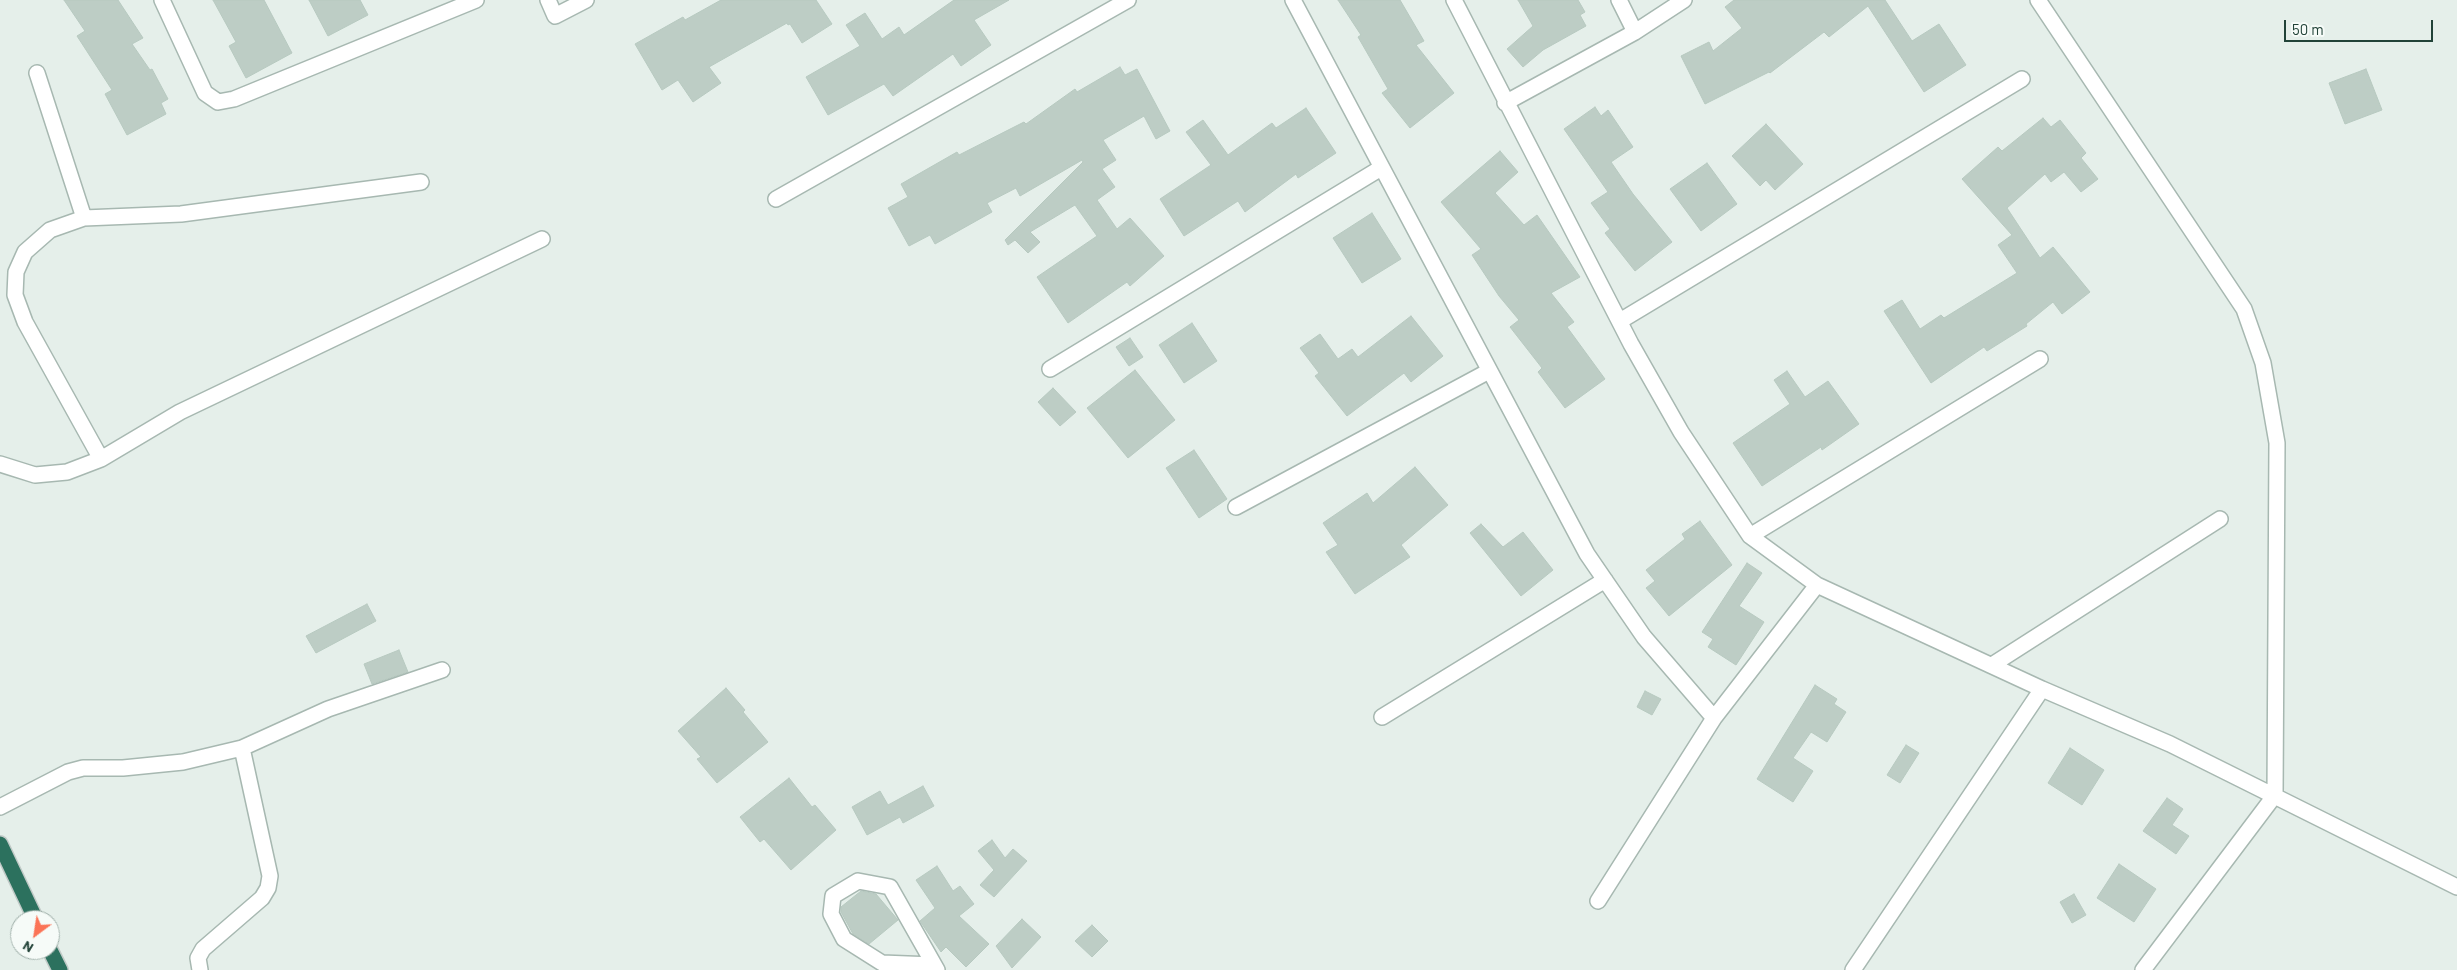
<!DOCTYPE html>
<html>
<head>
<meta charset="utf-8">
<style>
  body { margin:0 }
  #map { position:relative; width:2457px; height:970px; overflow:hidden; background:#e5efea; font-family:Barlow,sans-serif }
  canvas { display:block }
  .north { position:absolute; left:10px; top:910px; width:50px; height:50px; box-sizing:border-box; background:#f6fbf8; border:1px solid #a1b1ab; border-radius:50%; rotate:211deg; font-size:14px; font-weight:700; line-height:20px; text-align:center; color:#224338 }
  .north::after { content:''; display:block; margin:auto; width:18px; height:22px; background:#fb7457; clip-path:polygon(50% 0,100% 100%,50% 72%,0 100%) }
  .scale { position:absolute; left:2284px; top:20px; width:149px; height:22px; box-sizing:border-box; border:2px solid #224338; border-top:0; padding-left:6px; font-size:15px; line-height:18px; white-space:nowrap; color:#224338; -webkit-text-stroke:4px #f6fbf8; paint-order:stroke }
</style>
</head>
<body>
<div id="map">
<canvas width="2457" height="970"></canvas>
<div class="north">N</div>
<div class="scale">50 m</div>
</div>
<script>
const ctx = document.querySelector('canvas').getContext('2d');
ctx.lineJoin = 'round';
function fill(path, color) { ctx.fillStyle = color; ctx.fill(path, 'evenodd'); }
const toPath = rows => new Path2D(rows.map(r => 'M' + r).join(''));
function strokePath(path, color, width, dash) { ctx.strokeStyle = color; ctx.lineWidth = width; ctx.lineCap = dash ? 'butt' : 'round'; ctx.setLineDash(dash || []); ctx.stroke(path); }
const building = toPath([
  [64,0,118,0,143,38,132,44,150,70,152,69,168,99,161,103,166,114,127,135,105,94,112,90,77,36,85,31,64,0],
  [213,0,264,0,292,53,246,78,229,46,236,42,213,0],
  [309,0,360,0,368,15,328,36,309,0],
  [721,0,816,0,832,24,802,43,790,24,788,25,787,23,709,67,721,83,693,102,678,80,662,90,635,44,683,17,685,20,721,0],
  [954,0,1009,0,974,20,991,45,961,66,953,54,893,96,884,84,828,115,806,77,860,46,846,25,865,13,882,39,899,27,904,35,954,0],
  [1338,0,1400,0,1424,41,1416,45,1454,93,1410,128,1382,93,1388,89,1358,37,1361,35,1338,0],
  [1518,0,1578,0,1585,12,1580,15,1586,26,1543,50,1523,67,1507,49,1533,26,1518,0],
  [1734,0,1885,0,1912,41,1939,24,1966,65,1924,92,1868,6,1829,37,1824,32,1770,73,1769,72,1705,104,1681,56,1709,42,1713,51,1742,28,1725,7,1734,0],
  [1120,67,1125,75,1137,69,1170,131,1156,139,1144,116,1103,140,1116,160,1102,169,1115,187,1097,200,1117,229,1130,218,1164,256,1130,286,1127,282,1068,323,1037,277,1097,236,1075,205,1030,232,1040,242,1028,253,1015,240,1008,245,1005,240,1083,162,1082,160,1020,196,1016,188,987,203,992,212,935,244,930,235,909,246,888,208,908,197,901,184,957,152,959,155,1024,122,1026,124,1075,89,1077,92,1120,67],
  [2366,69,2382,110,2345,124,2329,83,2366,69],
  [1595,107,1601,116,1608,110,1633,147,1611,162,1633,194,1672,242,1635,271,1605,233,1610,229,1591,203,1608,192,1564,129,1595,107],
  [1306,108,1336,153,1298,178,1296,174,1245,212,1238,201,1184,236,1160,199,1211,165,1186,132,1203,120,1228,155,1272,123,1276,128,1306,108],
  [2043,118,2051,127,2060,120,2086,153,2081,158,2098,179,2081,192,2064,172,2051,182,2045,174,2007,208,2040,258,2053,247,2090,292,2062,314,2053,302,2026,324,2027,326,1987,351,1984,347,1931,383,1884,311,1902,300,1920,329,1941,315,1944,318,2017,273,1998,245,2012,235,1962,179,1998,147,2002,151,2043,118],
  [1766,124,1803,164,1775,190,1766,180,1760,186,1732,156,1766,124],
  [1500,151,1518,172,1495,193,1524,225,1537,215,1580,277,1551,293,1574,322,1567,327,1605,379,1565,408,1538,372,1542,368,1510,327,1519,320,1499,296,1472,255,1481,249,1441,202,1500,151],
  [1707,163,1737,204,1701,231,1670,189,1707,163],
  [1372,213,1401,259,1362,283,1333,238,1372,213],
  [1411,316,1443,356,1411,382,1404,373,1347,416,1315,376,1319,373,1300,348,1320,334,1338,359,1352,349,1358,357,1411,316],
  [1192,323,1217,361,1184,383,1159,345,1192,323],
  [1130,338,1143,357,1129,366,1116,347,1130,338],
  [1135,370,1175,420,1128,458,1087,408,1135,370],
  [1787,371,1805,397,1828,381,1859,424,1822,450,1821,447,1762,486,1733,443,1790,404,1774,380,1787,371],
  [1053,388,1076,412,1060,426,1038,402,1053,388],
  [1194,450,1227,499,1199,518,1166,468,1194,450],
  [1415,467,1448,505,1401,545,1410,557,1355,594,1326,552,1338,545,1323,523,1367,493,1373,503,1415,467],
  [1700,521,1732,565,1669,616,1646,588,1655,581,1646,570,1685,539,1682,534,1700,521],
  [1481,524,1503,547,1523,532,1553,570,1521,596,1470,533,1481,524],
  [1747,563,1762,573,1739,606,1764,622,1736,665,1708,647,1713,639,1702,632,1747,563],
  [367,604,376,621,316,653,306,636,367,604],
  [399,650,408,672,372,684,364,664,399,650],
  [1815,685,1837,699,1834,704,1846,712,1827,742,1811,732,1793,758,1813,771,1793,802,1757,779,1815,685],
  [726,688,745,710,743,712,768,742,717,783,697,759,701,757,678,731,726,688],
  [1645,691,1661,699,1652,715,1637,707,1645,691],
  [1906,745,1919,753,1900,783,1887,775,1906,745],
  [2070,748,2104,770,2082,805,2048,783,2070,748],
  [789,778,812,807,815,805,836,830,791,870,764,839,760,842,740,817,789,778],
  [923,786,934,806,903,823,900,817,867,835,852,807,880,791,888,805,923,786],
  [2167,798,2183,809,2172,825,2189,836,2176,854,2143,831,2167,798],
  [992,840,1005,858,1013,849,1027,861,994,897,980,885,994,870,978,851,992,840],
  [2119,864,2156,889,2134,922,2097,898,2119,864],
  [937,866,953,891,960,886,974,904,959,916,989,944,966,967,946,947,941,952,920,921,935,908,916,880,937,866],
  [861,891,876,894,898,920,869,944,853,934,841,912,841,907,861,891],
  [2074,894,2086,915,2072,923,2060,902,2074,894],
  [1022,919,1041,937,1012,968,996,946,1022,919],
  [1092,925,1108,941,1092,957,1075,941,1092,925]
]);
const minor = toPath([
  [162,0,205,93,218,102,234,99,476,0],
  [548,0,555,16,586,0],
  [1293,0,1587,554,1644,637,1714,718],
  [1454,0,1631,344,1681,432,1750,536,1817,585,2042,689,2170,744,2457,887],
  [1619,0,1635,32],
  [2038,0,2244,309,2263,363,2277,443,2275,795,2143,970],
  [37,73,84,218],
  [1505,103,1635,32,1684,0],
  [776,199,1128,0],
  [1620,321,2022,79],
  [1050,369,1381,168],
  [101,459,25,322,15,295,16,272,25,252,50,230,84,218,181,214,421,182],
  [0,464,35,475,67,472,101,459,180,412,542,239],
  [1236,507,1489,371],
  [1750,536,2040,359],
  [1992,665,2220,519],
  [1382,717,1605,580],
  [0,807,68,772,83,768,123,768,183,762,242,748,328,709,442,670],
  [1598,901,1714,718,1817,585],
  [933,965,882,963,844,939,831,914,833,896,858,881,890,887,937,970],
  [200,970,198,958,203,949,262,898,268,888,270,876,242,748],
  [1853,970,2042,689]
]);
const highway = toPath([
  [0,844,36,920],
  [50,950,60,970]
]);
fill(building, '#bdcdc5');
strokePath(building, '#b7c9c0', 1);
strokePath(minor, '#a7b8b1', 18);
strokePath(highway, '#c1cac7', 18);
strokePath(minor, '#fff', 15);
strokePath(highway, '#2c715e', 15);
</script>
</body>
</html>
